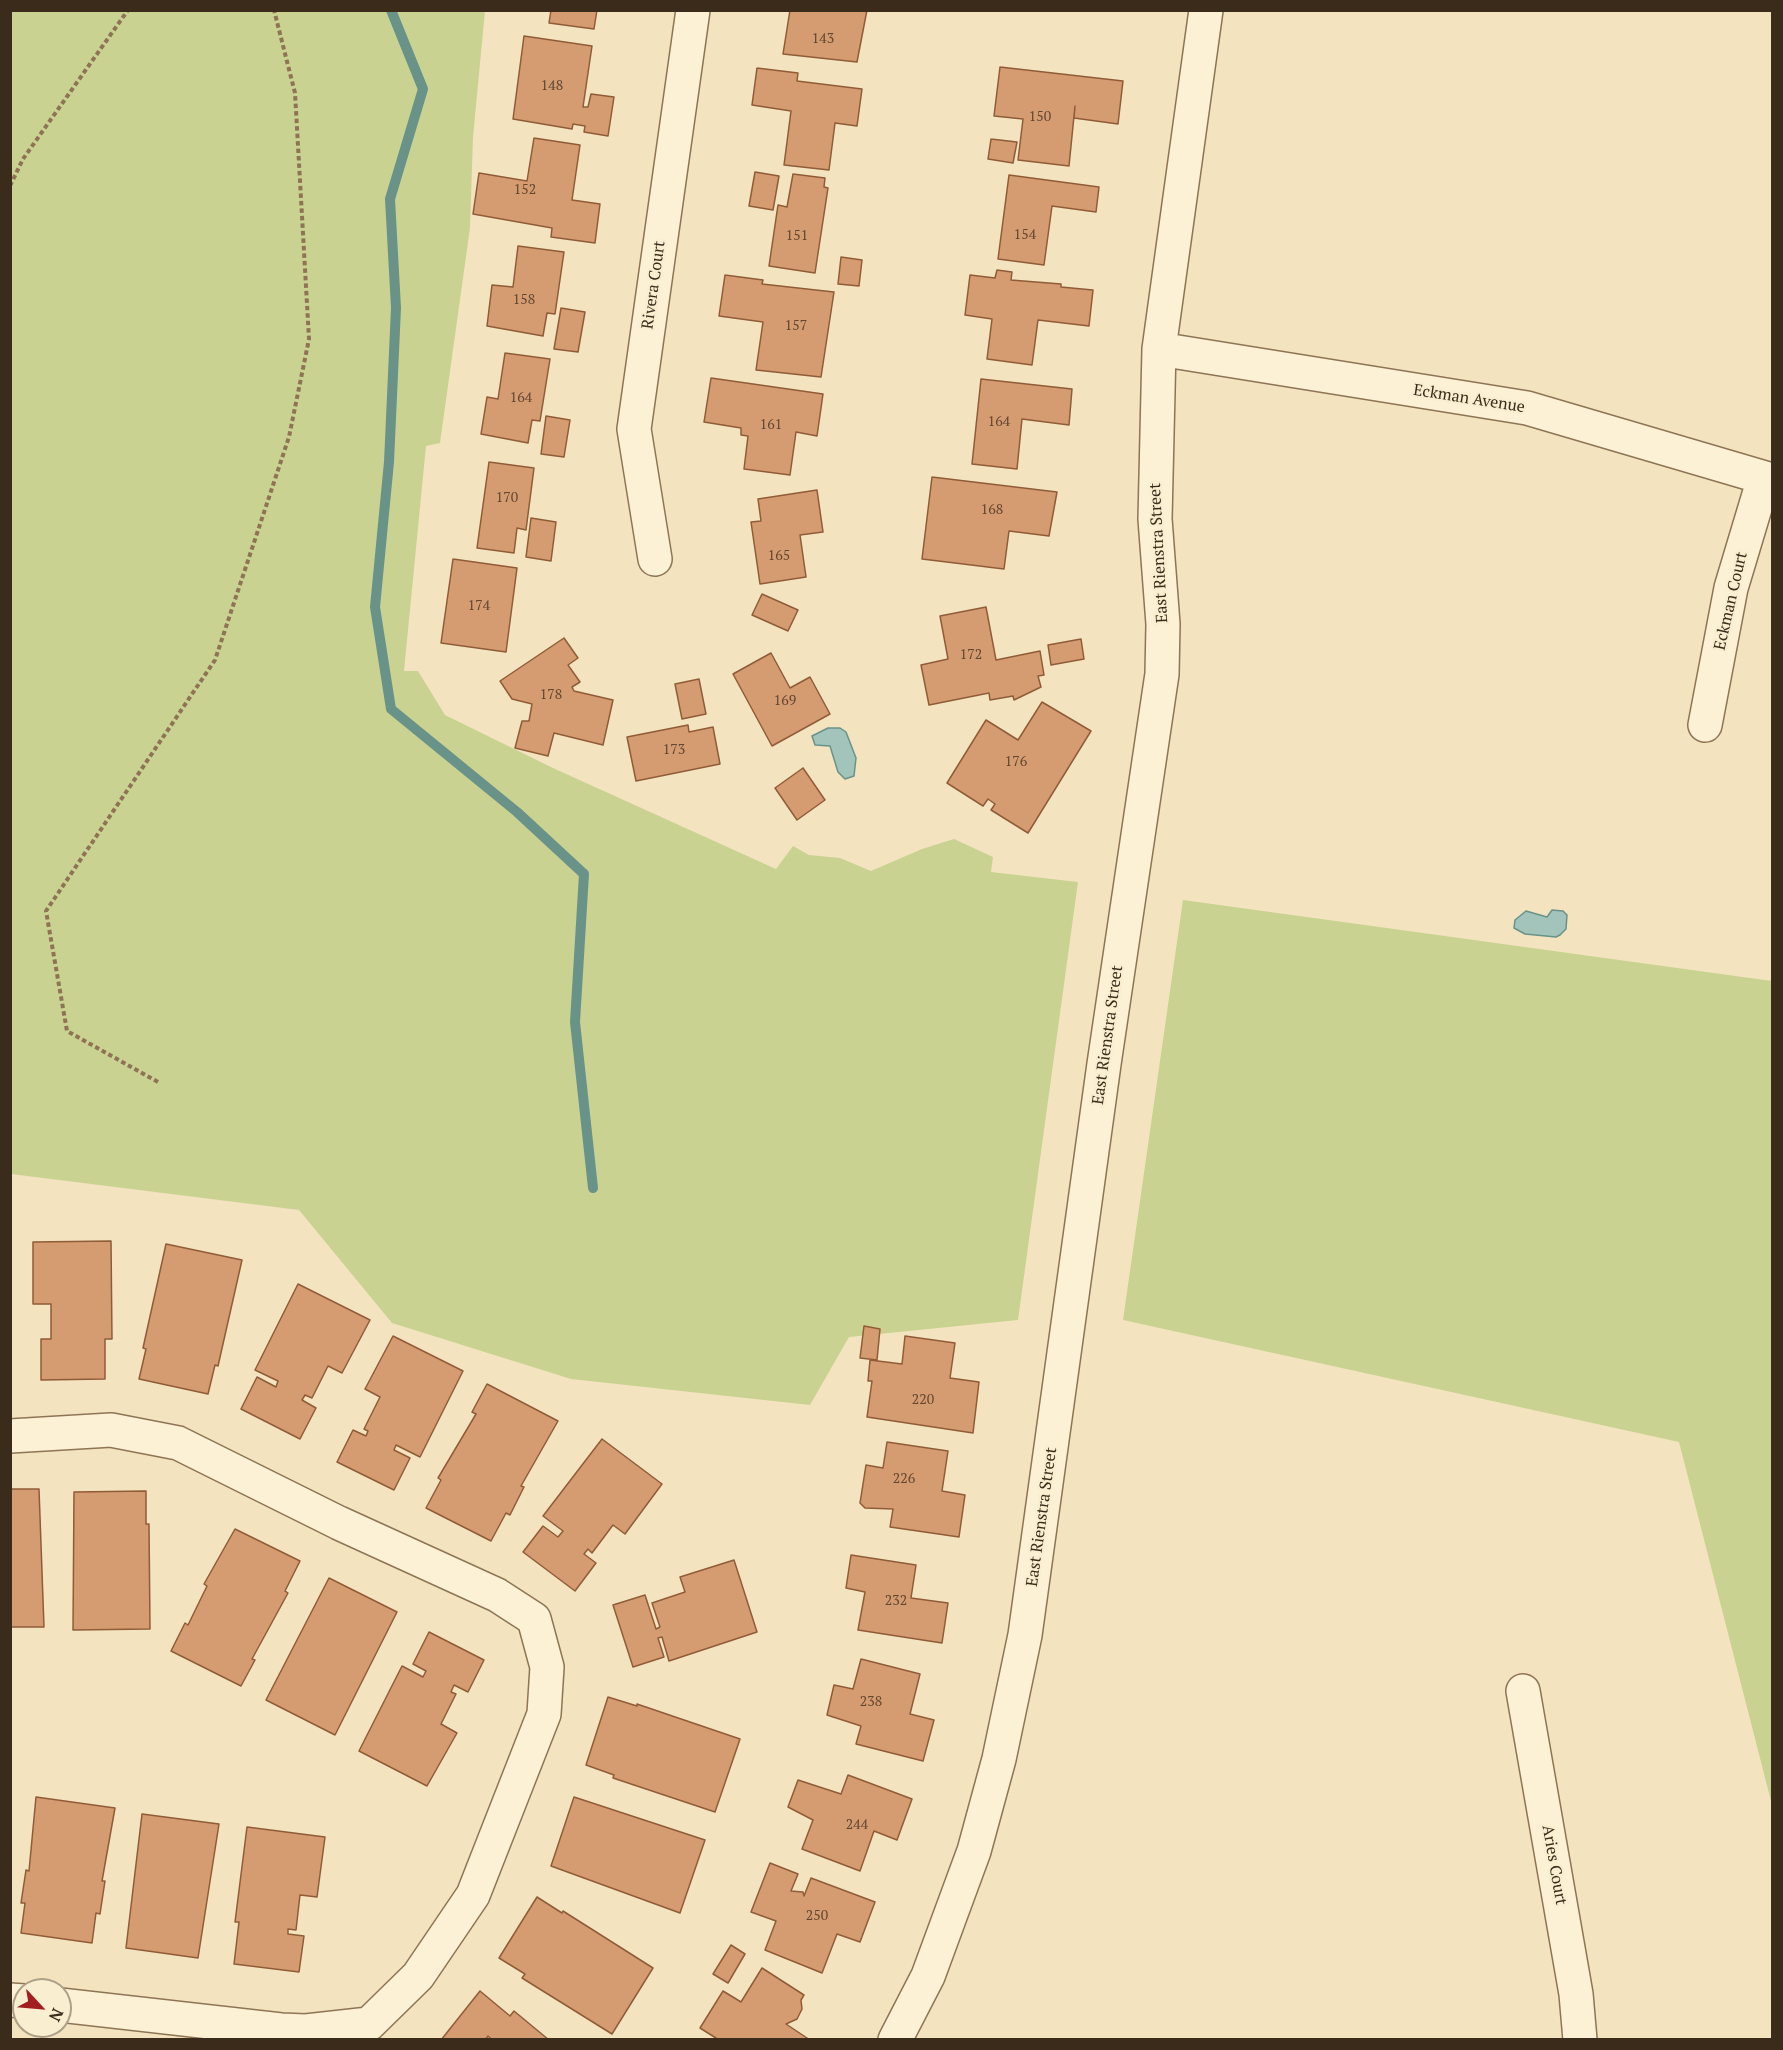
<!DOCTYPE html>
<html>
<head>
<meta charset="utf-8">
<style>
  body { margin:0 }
  #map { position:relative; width:1783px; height:2050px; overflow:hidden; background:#f3e4bf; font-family:"PT Serif",serif }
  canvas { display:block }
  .frame { position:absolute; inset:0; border:12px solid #3b2b1b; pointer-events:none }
  .north { position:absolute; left:12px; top:1978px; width:60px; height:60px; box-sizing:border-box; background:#f9eed0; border:2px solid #ada088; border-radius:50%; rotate:116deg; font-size:16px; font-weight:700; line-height:24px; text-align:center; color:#3b2b1b }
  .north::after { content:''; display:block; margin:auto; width:21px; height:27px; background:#a31f1f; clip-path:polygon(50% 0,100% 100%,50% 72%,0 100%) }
</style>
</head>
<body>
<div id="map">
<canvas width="1783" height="2050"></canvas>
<div class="frame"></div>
<div class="north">N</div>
</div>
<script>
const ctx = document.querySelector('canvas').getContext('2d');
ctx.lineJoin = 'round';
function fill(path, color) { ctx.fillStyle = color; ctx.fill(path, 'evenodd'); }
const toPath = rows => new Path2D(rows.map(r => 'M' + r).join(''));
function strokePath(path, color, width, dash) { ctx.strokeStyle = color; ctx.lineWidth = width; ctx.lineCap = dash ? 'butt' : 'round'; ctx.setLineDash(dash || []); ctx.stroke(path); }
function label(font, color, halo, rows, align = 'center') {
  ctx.font = font + ' "PT Serif",serif'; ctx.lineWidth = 5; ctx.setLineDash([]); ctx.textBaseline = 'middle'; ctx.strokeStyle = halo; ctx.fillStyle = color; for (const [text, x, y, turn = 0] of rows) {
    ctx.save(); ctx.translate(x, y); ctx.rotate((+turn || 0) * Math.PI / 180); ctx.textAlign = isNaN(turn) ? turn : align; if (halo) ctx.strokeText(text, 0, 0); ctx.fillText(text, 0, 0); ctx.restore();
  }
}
const green = toPath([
  [11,11,485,11,473,137,470,228,440,443,426,446,404,671,418,671,445,715,553,768,776,869,793,846,809,855,840,858,871,871,922,849,954,839,993,857,991,872,1078,882,1018,1320,849,1337,810,1405,571,1379,392,1323,299,1210,11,1174],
  [1183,900,1772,981,1772,1805,1679,1442,1123,1320]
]);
const water = toPath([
  [828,728,840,728,846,732,856,758,854,776,845,779,838,772,830,746,815,745,812,736,828,728],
  [1552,910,1563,911,1567,915,1566,929,1560,935,1556,937,1525,934,1514,928,1515,920,1526,911,1547,917,1552,910]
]);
const stream = toPath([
  [391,10,423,89,390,199,396,308,389,462,375,607,391,709,517,812,584,874,575,1022,593,1188]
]);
const building = toPath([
  [551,10,597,10,594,29,549,23,551,10],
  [790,10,867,10,857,62,783,54,790,10],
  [524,36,592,46,583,107,588,107,591,94,614,97,608,136,584,132,585,126,573,124,572,129,513,119,524,36],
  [1000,67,1123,81,1118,124,1074,118,1075,106,1069,166,1018,160,1023,119,994,116,1000,67],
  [757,68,798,73,797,81,862,89,857,126,835,123,829,170,784,165,791,111,752,105,757,68],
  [534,138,580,145,572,200,600,204,595,243,551,237,552,228,473,214,479,173,527,181,534,138],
  [991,139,1017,142,1013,163,988,159,991,139],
  [755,172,779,176,773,210,749,206,755,172],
  [793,174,825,178,824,187,828,188,815,273,769,266,778,205,787,207,793,174],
  [1009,175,1099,187,1096,212,1052,206,1044,265,998,259,1009,175],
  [518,246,564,252,555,314,547,313,543,336,487,326,492,285,513,287,518,246],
  [841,257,862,260,859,286,838,284,841,257],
  [997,270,1012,272,1011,280,1061,284,1061,287,1093,290,1089,326,1038,320,1032,365,987,359,992,319,965,315,970,275,995,278,997,270],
  [725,275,763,280,762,284,834,292,821,377,756,370,763,322,719,316,725,275],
  [561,308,585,312,578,352,554,349,561,308],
  [505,353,550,359,540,421,532,420,528,443,481,434,487,397,498,399,505,353],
  [711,378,823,394,817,436,796,432,790,475,744,469,748,436,741,435,741,428,704,422,711,378],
  [981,379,1072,389,1069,425,1022,419,1017,469,972,464,981,379],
  [546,416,570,420,564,457,541,454,546,416],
  [489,462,534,468,526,530,517,528,514,553,477,548,489,462],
  [932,477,1057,492,1049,536,1009,531,1004,569,922,559,932,477],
  [817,490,823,532,800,535,806,577,760,584,751,522,761,521,758,499,817,490],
  [531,518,556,522,551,561,526,557,531,518],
  [453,559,517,568,506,652,441,643,453,559],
  [762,594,798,610,788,631,752,615,762,594],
  [986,607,996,660,1040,651,1044,675,1038,676,1041,687,1014,700,1013,696,990,700,989,693,929,705,921,665,948,659,940,616,986,607],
  [564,638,578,658,568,665,580,682,572,687,574,691,613,700,603,745,554,733,548,756,515,748,522,721,529,721,532,704,512,699,500,681,564,638],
  [1081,639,1084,659,1051,665,1048,645,1081,639],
  [771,653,790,688,810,677,830,714,772,746,733,674,771,653],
  [699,679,706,714,682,719,675,684,699,679],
  [1042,702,1091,731,1028,833,991,810,995,804,988,799,983,806,947,783,986,720,1018,740,1042,702],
  [688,725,689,732,713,727,720,764,636,781,627,737,688,725],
  [803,768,825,800,797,820,775,788,803,768],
  [111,1241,112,1339,105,1339,105,1379,41,1380,41,1339,51,1339,51,1304,33,1304,33,1242,111,1241],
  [166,1244,242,1260,218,1366,215,1365,208,1394,139,1379,146,1349,143,1348,166,1244],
  [298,1284,370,1320,342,1373,328,1366,312,1398,305,1395,302,1400,316,1408,300,1439,241,1409,257,1377,276,1387,278,1381,255,1370,298,1284],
  [864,1326,880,1329,877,1360,860,1358,864,1326],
  [393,1336,463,1371,420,1457,396,1445,394,1450,410,1458,394,1490,337,1462,353,1430,366,1436,368,1431,364,1429,380,1397,365,1389,393,1336],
  [905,1336,955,1343,950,1378,979,1382,973,1433,867,1417,872,1381,868,1381,870,1360,902,1364,905,1336],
  [487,1384,558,1421,521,1486,524,1487,510,1515,506,1513,491,1541,426,1508,441,1480,438,1478,476,1414,472,1412,487,1384],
  [602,1439,662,1484,625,1534,613,1525,592,1553,588,1549,584,1554,596,1563,575,1591,523,1552,543,1526,558,1537,563,1531,543,1516,602,1439],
  [887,1442,948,1451,942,1491,965,1495,959,1537,890,1527,893,1509,865,1508,860,1503,866,1465,883,1468,887,1442],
  [10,1489,39,1489,44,1627,10,1627,10,1489],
  [146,1491,146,1524,149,1524,150,1629,73,1630,74,1492,146,1491],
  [235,1529,300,1561,285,1591,288,1593,252,1659,255,1660,241,1686,171,1651,185,1623,188,1625,207,1586,204,1584,235,1529],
  [851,1555,916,1565,911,1598,948,1603,942,1643,858,1630,865,1592,846,1588,851,1555],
  [734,1560,757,1632,669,1661,662,1637,658,1638,664,1657,633,1667,613,1605,645,1595,656,1629,660,1627,652,1603,685,1592,680,1577,734,1560],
  [329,1578,397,1612,335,1735,266,1700,329,1578],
  [429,1632,484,1660,468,1692,454,1685,451,1692,456,1694,441,1724,457,1733,427,1786,359,1751,402,1666,423,1677,426,1671,413,1664,429,1632],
  [861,1659,920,1674,910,1714,934,1720,923,1761,856,1744,861,1726,827,1715,834,1685,853,1689,861,1659],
  [608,1697,637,1706,637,1704,740,1739,715,1812,613,1778,614,1775,586,1765,608,1697],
  [848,1775,912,1799,897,1840,874,1831,860,1871,802,1849,813,1820,788,1807,798,1780,841,1794,848,1775],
  [36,1797,115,1808,102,1881,105,1881,100,1914,96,1913,92,1943,21,1933,25,1903,21,1903,26,1870,29,1871,36,1797],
  [574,1797,705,1840,680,1913,551,1866,574,1797],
  [142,1814,219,1824,198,1958,126,1948,142,1814],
  [247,1827,325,1837,317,1897,300,1895,296,1930,288,1929,288,1934,304,1936,299,1972,234,1964,239,1922,235,1922,247,1827],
  [770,1863,798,1874,791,1891,803,1892,804,1896,811,1878,875,1902,860,1942,837,1934,822,1973,765,1950,776,1921,751,1912,770,1863],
  [537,1897,562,1913,563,1911,653,1968,612,2034,522,1978,525,1974,499,1958,537,1897],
  [731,1945,745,1954,728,1983,713,1974,731,1945],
  [762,1968,804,1995,801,2000,802,2009,797,2019,786,2024,810,2040,719,2040,700,2028,723,1991,741,2002,762,1968],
  [480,1991,510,2016,514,2011,549,2040,492,2040,488,2036,485,2040,441,2040,480,1991]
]);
const path = toPath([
  [10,186,23,159,128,10],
  [158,1082,67,1031,46,911,215,660,289,437,309,339,295,93,274,10]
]);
const minor = toPath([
  [1159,349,1527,408,1772,480],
  [655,559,634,429,693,10],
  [1705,725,1731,588,1764,478],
  [10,1436,111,1430,178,1443,339,1523,497,1595,534,1619,547,1667,544,1714,473,1895,418,1976,369,2024,306,2031,281,2030,60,2005],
  [1523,1691,1576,1994,1580,2040],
  [10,2000,24,2001],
  [895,2040,928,1976,974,1851,999,1759,1025,1635,1104,1064,1162,674,1163,624,1155,519,1159,349,1206,10]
]);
const numberNames = [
  ["143",823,39],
  ["148",552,86],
  ["150",1040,117],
  ["152",525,190],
  ["154",1025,235],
  ["151",797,236],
  ["158",524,300],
  ["157",796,326],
  ["164",521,398],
  ["164",999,422],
  ["161",771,425],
  ["170",507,498],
  ["168",992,510],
  ["165",779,556],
  ["174",479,606],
  ["172",971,655],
  ["178",551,695],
  ["169",785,701],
  ["173",674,750],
  ["176",1016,762],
  ["220",923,1400],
  ["226",904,1479],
  ["232",896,1601],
  ["238",871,1702],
  ["244",857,1825],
  ["250",817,1916]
];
const streetNames = [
  ["Rivera Court",654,285,-82],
  ["Eckman Avenue",1469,399,9],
  ["East Rienstra Street",1159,553,-93],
  ["Eckman Court",1731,601,-77],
  ["East Rienstra Street",1108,1035,-82],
  ["East Rienstra Street",1042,1517,-82],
  ["Aries Court",1554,1865,80]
];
fill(green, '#cad292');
fill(water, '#a3c4bb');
strokePath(water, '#699389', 1.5);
strokePath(stream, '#699389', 10);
fill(building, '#d59b71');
strokePath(building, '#905c38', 1.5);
strokePath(minor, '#8e7455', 36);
strokePath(path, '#8e7455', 4, [4.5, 3]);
strokePath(minor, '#fcf1d4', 33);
label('14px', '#624730', null, numberNames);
label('16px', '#3b2b1b', '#f9eed0', streetNames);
</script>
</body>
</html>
